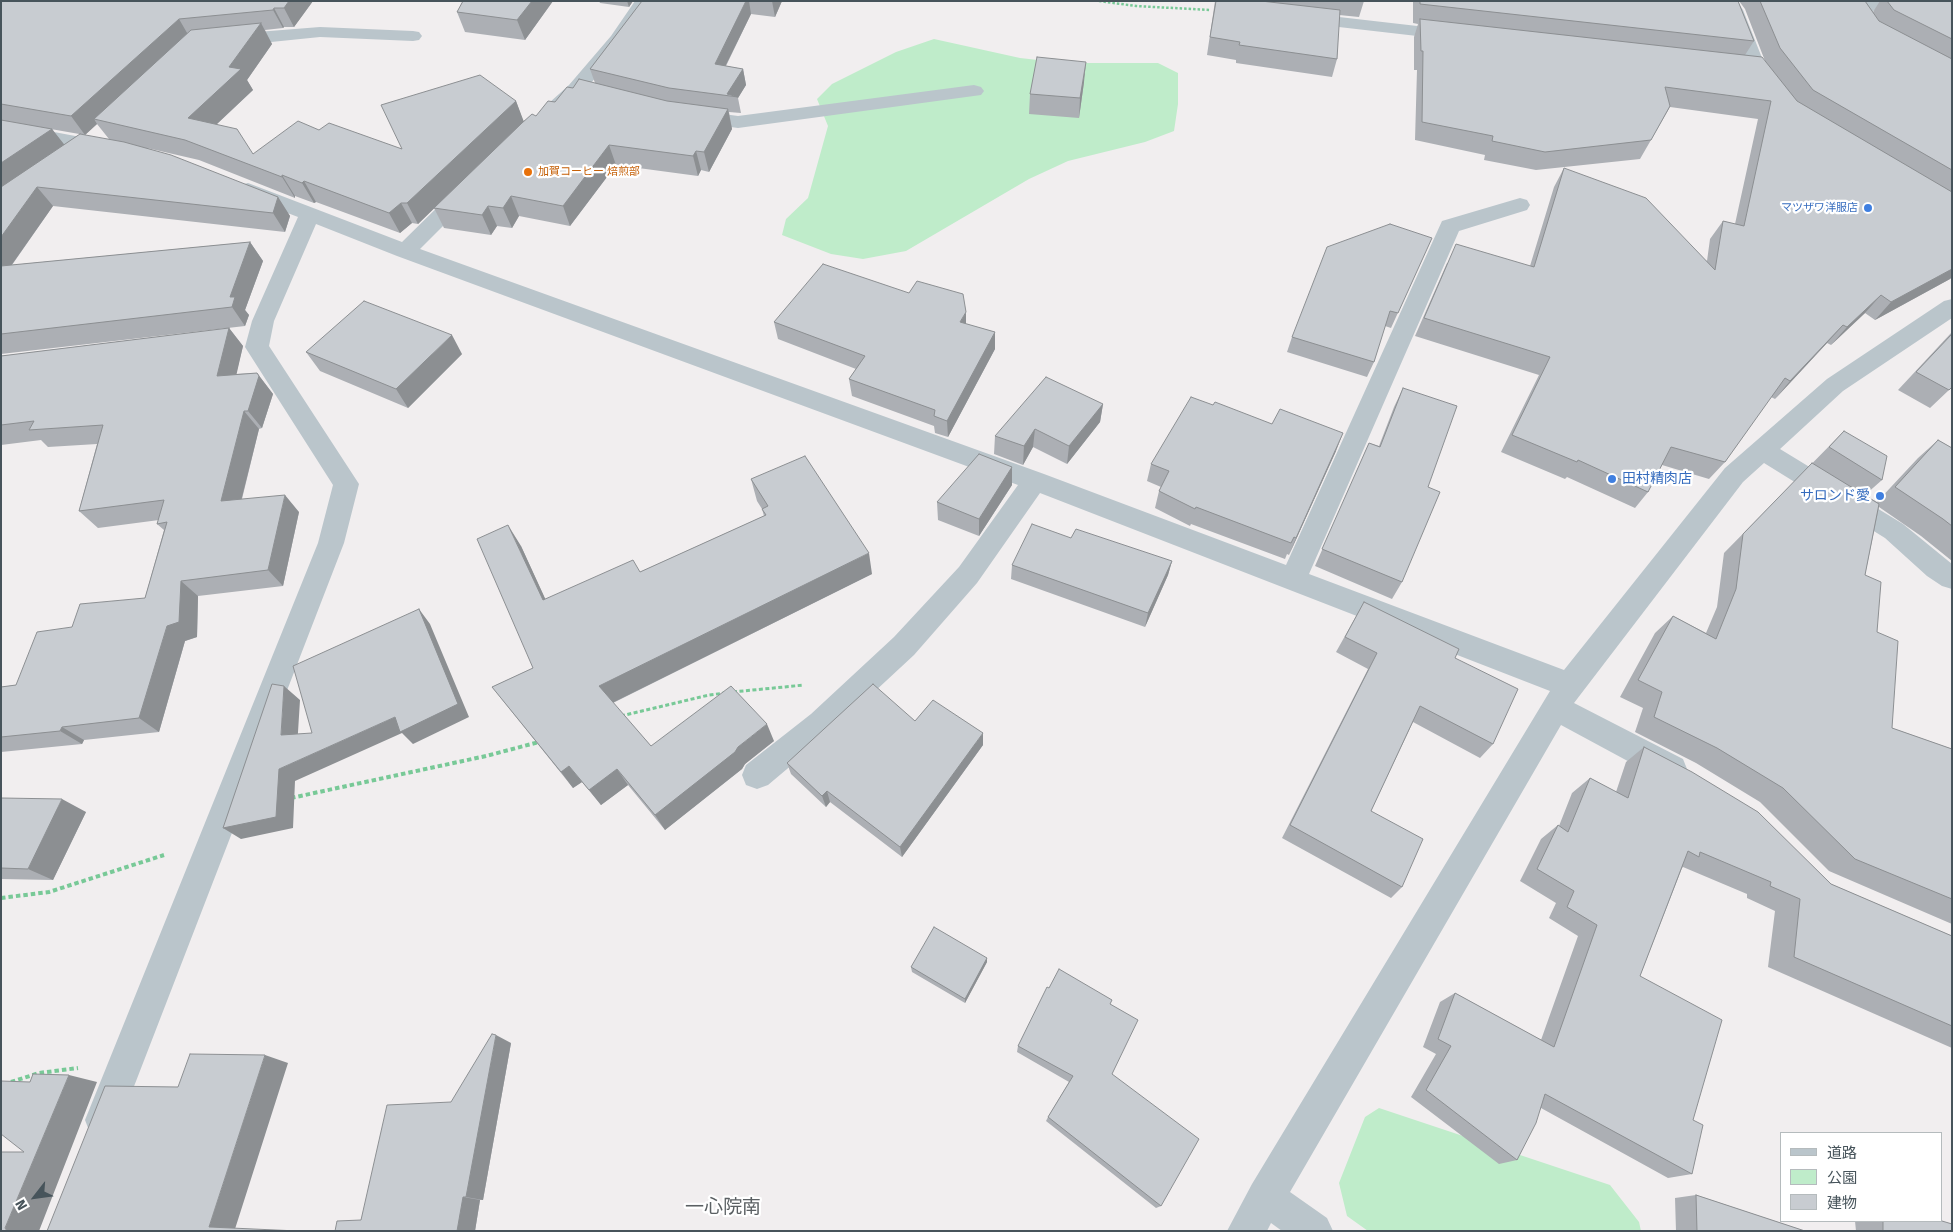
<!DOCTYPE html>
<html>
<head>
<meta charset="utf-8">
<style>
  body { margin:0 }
  #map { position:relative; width:1953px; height:1232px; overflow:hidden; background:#f1eeef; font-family:"Fira Sans","Noto Sans JP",sans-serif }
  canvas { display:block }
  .frame { position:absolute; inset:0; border:2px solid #47545b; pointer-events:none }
  .legend { position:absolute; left:1780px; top:1132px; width:162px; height:90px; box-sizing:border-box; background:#fff; border:1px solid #b5bbbd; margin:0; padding:6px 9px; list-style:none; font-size:15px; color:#47545b }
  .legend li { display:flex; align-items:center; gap:10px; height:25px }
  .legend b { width:25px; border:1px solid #b5bbbd }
  .north { position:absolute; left:10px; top:1172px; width:50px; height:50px; -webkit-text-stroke:4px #fff; paint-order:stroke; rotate:240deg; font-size:14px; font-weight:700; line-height:20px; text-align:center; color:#47545b }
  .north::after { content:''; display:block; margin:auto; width:18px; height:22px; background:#47545b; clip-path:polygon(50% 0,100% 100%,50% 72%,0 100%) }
</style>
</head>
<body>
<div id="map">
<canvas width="1953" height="1232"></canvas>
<div class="frame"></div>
<ul class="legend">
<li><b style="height:6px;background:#bac5cb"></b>道路</li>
<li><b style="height:14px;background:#bfecca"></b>公園</li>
<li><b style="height:14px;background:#c8ccd1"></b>建物</li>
</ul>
<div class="north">N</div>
</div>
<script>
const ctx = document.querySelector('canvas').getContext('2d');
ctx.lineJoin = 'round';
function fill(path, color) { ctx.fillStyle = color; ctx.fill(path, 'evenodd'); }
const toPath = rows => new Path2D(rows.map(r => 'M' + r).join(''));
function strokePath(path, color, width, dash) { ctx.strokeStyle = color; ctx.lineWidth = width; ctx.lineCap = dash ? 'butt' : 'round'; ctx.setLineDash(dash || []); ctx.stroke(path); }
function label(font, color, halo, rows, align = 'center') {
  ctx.font = font + ' "Fira Sans","Noto Sans JP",sans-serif'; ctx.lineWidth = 4.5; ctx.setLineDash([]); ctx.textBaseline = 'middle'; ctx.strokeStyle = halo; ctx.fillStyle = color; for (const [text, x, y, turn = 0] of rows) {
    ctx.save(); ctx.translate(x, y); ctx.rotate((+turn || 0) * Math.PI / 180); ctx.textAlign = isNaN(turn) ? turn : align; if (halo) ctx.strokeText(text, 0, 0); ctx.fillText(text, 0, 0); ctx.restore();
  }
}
const green = toPath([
  [934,39,1020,58,1065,63,1158,63,1178,73,1178,104,1174,131,1145,142,1068,161,1029,179,906,251,863,259,831,254,782,235,786,219,808,198,828,126,817,99,832,84,896,52],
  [1379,1108,1610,1185,1639,1222,1641,1231,1368,1231,1347,1216,1339,1183,1365,1117]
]);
const pathFar2 = toPath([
  [1099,1,1136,6,1210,10]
]);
const pathFar1 = toPath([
  [733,692,804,685],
  [621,716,709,695,725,693]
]);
const path = toPath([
  [291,798,486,756,539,742],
  [1,898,49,892,164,855],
  [11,1082,39,1073,78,1068]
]);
const minor = toPath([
  [635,1,653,1,623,44,583,93,563,111,556,113,549,111,546,107,549,103,569,85,611,36,635,1],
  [1235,1,1253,1,1252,7,1452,30,1458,31,1461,35,1458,39,1452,40,1243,16,1237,15,1234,11,1235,1],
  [1719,1,1737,1,1743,10,1766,68,1781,87,1778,91,1771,93,1764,91,1748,69,1725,10,1719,1],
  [1864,1,1887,1,1884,5,1868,14,1881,32,1878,36,1872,37,1866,36,1849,12,1852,8,1864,1],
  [320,27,413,31,419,32,422,36,419,40,413,41,320,37,232,46,226,44,223,40,226,36,232,34,320,27],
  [974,85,981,87,984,91,981,95,738,128,694,122,687,120,684,116,687,112,694,110,738,116,974,85],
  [1,122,107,142,114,144,117,148,114,152,107,154,1,134,1,122],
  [248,183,402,242,459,186,466,184,473,186,476,191,473,196,420,249,1044,474,1286,565,1442,221,1520,198,1527,200,1530,205,1527,210,1459,231,1309,574,1564,670,1725,468,1827,379,1944,301,1952,299,1952,318,1843,391,1780,449,1903,524,1952,564,1952,589,1942,586,1927,576,1885,538,1764,463,1743,482,1574,703,1683,759,1687,769,1683,779,1672,783,1661,779,1561,725,1290,1192,1327,1218,1333,1231,1282,1231,1271,1223,1267,1231,1227,1231,1252,1184,1550,691,1040,493,977,583,914,655,831,732,768,785,757,789,746,785,742,775,746,765,811,714,894,637,959,567,1018,485,397,256,316,224,274,321,269,346,359,484,344,543,121,1120,116,1133,103,1138,90,1133,85,1120,318,543,333,485,245,347,252,321,298,217,241,195,238,190,241,185,248,183]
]);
const wall = toPath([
  [1,1,313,1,294,27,284,27,283,28,265,30,272,44,247,80,253,90,217,124,253,154,319,130,402,149,516,101,523,121,536,116,573,88,595,83,590,69,642,1,782,1,775,17,751,14,726,66,743,69,746,85,738,98,741,113,729,112,732,129,709,172,701,170,698,176,616,165,570,226,519,216,512,228,497,226,491,235,444,228,434,208,418,224,412,223,400,233,316,202,314,203,295,196,295,198,199,160,147,148,278,197,290,216,285,232,53,206,12,265,250,242,263,261,245,310,249,315,245,326,1,354],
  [97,124,109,139,64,145,52,129,45,128,85,135],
  [463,1,553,1,525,40,465,32,457,12],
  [599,1,633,1,629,7,600,3],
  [1215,1,1364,1,1359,17,1339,15,1337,59,1332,77,1236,63,1236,60,1207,55],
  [1413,1,1738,1,1754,41,1745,55,1765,61,1745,9,1739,1,1865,1,1873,12,1880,1,1952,1,1952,277,1950,279,1875,320,1865,313,1831,345,1827,343,1775,399,1771,397,1725,462,1709,479,1662,465,1648,492,1635,508,1567,477,1565,479,1501,452,1539,375,1415,336,1447,263,1530,266,1554,187,1564,168,1707,261,1710,239,1723,221,1735,224,1758,119,1670,107,1640,159,1536,170,1484,160,1485,155,1415,140,1417,70,1414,70,1414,37,1418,24,1413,23],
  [1084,82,1079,118,1029,114,1030,94],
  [1425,253,1391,328,1385,326,1374,362,1367,377,1287,352,1292,337],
  [774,322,966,324,995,332,995,349,948,437,935,433,934,426,852,396,849,379,856,369,778,339],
  [229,328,243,346,236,374,257,373,273,394,262,428,259,429,242,499,299,512,283,586,198,596,197,637,185,641,159,732,84,740,82,744,1,752,1,687,16,685,72,627,145,598,164,530,157,524,159,520,98,528,79,511,97,444,48,447,41,440,1,445,1,356],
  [1952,332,1952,387,1949,390,1930,408,1898,390],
  [306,352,462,354,408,408,320,371],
  [1403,388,1428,487,1402,582,1392,599,1315,566,1369,443,1379,446,1394,407],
  [1103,404,1100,422,1067,464,1033,447,1023,465,994,454,995,436],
  [1213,405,1336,451,1289,555,1287,554,1285,559,1191,524,1190,526,1155,508,1159,491,1161,487,1147,481,1151,464],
  [1844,431,1882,480,1865,495,1877,502,1918,458,1938,440,1952,448,1952,561,1921,536,1879,507,1865,575,1877,632,1892,728,1952,749,1952,924,1829,871,1760,802,1696,763,1635,732,1643,708,1620,697,1655,633,1673,616,1706,633,1717,607,1724,553],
  [1012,467,1012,485,979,536,938,520,937,502],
  [751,479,872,574,613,703,651,746,774,741,745,764,742,769,665,830,628,785,601,805,582,782,573,788,492,687,533,668,521,546,545,599,640,572,764,516,762,509,757,501],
  [1172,561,1168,575,1145,627,1011,579,1012,565],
  [1364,602,1493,744,1480,758,1413,722,1371,811,1402,887,1391,898,1282,838,1368,669,1336,652],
  [915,721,983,745,902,857,830,802,826,807,791,774,787,763],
  [1644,747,1831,884,1952,936,1952,1048,1768,967,1775,911,1747,898,1747,894,1683,867,1682,868,1640,976,1693,1120,1692,1174,1668,1178,1541,1108,1517,1160,1499,1164,1411,1097,1436,1054,1423,1047,1440,1002,1455,993,1541,1040,1578,936,1549,918,1556,903,1520,881,1541,839,1558,825,1559,826,1572,793,1590,778,1616,792,1626,762],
  [1,798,86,812,53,880,1,879],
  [987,958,987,962,965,1003,912,972,911,967],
  [1049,988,1110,1004,1112,1074,1161,1206,1156,1208,1046,1121,1048,1117,1069,1082,1017,1052,1018,1046],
  [511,1043,483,1200,480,1200,475,1231,335,1231,361,1220,451,1102],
  [1696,1195,1805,1231,1676,1231,1675,1198],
  [1855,1221,1942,1221,1952,1231,1856,1231]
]);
const shadedWall = toPath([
  [289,1,313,1,294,27,284,8],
  [532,1,553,1,525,40,517,20],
  [627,1,633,1,629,7],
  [746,1,749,1,751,14,718,81,715,64],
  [772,1,782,1,775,17],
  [274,8,284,27,283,28,273,10],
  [179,19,190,38,94,119,97,124,85,135,71,116],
  [261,23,272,44,247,80,253,90,202,138,188,118,229,67],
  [1086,62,1084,82,1079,118,1080,98],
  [743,69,746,85,738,98,738,97,727,94],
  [516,101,524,122,418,224,407,203],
  [728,109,732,129,709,172,704,152],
  [52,129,67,148,1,193,1,163],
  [609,145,616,165,570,226,563,206],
  [696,151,701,170,698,176,693,156],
  [282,175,295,196,295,198,282,177],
  [304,181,316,202,314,203,302,183],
  [37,187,53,206,1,280,1,237],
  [511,196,519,216,512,228,503,208],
  [278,197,290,216,285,232,273,213],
  [401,203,412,223,400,233,389,213],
  [488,206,497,226,491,235,482,215],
  [250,242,263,261,245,310,249,315,245,326,232,307,230,297],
  [1952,269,1952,277,1950,279,1875,320,1891,302],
  [1881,295,1865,313,1831,345,1847,327],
  [966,312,966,329,960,322],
  [1843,325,1827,343,1775,399,1790,381],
  [229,328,243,346,232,394,217,376],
  [995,332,995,349,948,437,947,421],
  [452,335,462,354,408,408,396,389],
  [257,373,273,394,262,428,248,411],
  [1103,404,1100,422,1067,464,1069,446],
  [244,411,259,429,237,517,221,501],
  [1035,429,1033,447,1023,465,1024,446],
  [1343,433,1336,451,1289,555,1296,538],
  [1012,467,1012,485,979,536,979,519],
  [285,495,299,512,283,586,268,570],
  [508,525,521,546,555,620,543,600],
  [869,553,872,574,610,704,599,686],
  [1172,561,1168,575,1145,627,1148,613],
  [181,581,198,596,197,637,185,641,159,732,139,718],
  [419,609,430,624,469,717,413,744,402,733,295,781,293,828,241,839,223,828,279,769,395,717],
  [284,686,300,700,297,748,281,735],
  [767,724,774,741,745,764,742,769,665,830,655,815,738,747],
  [62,727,84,740,82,744,60,731],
  [983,733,983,745,902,857,900,847],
  [569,766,582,782,573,788,561,772],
  [617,769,628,785,601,805,589,790],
  [827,791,830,802,826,807,822,796],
  [62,799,86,812,53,880,28,869],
  [987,958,987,962,965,1003,965,999],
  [496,1035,511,1043,483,1200,466,1197],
  [265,1055,288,1063,235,1229,209,1227],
  [69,1075,97,1082,39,1231,7,1231,5,1228],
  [463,1197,480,1200,475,1231,457,1231]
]);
const building = toPath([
  [1,1,289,1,284,8,274,8,273,10,179,19,71,116,1,104,1,1],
  [463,1,532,1,517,20,457,12,463,1],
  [642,1,746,1,715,64,743,69,727,94,738,97,669,88,590,69,642,1],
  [1216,1,1261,1,1340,10,1337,59,1239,45,1240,42,1210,37,1216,1],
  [1420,1,1738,1,1754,41,1420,4,1420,1],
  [1760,1,1865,1,1879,21,1952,59,1952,170,1813,90,1780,48,1760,1],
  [1887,1,1952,1,1952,39,1894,10,1887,1],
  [1420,19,1762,57,1797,101,1952,192,1952,269,1891,302,1881,295,1847,327,1843,325,1790,381,1785,378,1725,462,1671,447,1648,492,1578,460,1577,462,1512,435,1550,357,1424,318,1456,244,1534,267,1564,168,1646,198,1715,270,1723,221,1744,226,1771,101,1665,87,1670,106,1651,140,1545,152,1492,141,1493,136,1422,122,1423,51,1421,51,1420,19],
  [261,23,229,67,241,69,188,118,237,129,253,154,298,121,319,130,329,123,402,149,381,105,480,75,516,101,407,203,401,203,389,213,304,181,302,183,282,175,282,177,185,140,94,119,191,30,261,23],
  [1037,57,1086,62,1080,98,1030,94,1037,57],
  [579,79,667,101,728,109,704,152,696,151,693,156,609,145,563,206,511,196,503,208,488,206,482,215,434,208,522,123,532,114,536,116,548,101,555,102,567,87,573,88,579,79],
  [1,120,52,129,1,163,1,120],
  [80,134,124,142,171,155,278,197,273,213,37,187,1,237,1,187,80,134],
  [1390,224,1432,238,1398,313,1390,311,1374,362,1292,337,1327,247,1390,224],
  [250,242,230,297,235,297,232,307,1,334,1,266,250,242],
  [823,264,909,293,917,281,963,294,966,312,960,322,995,332,947,421,934,416,935,410,849,379,865,356,774,322,823,264],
  [364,301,452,335,396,389,306,352,364,301],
  [229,328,217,376,257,373,259,376,248,411,244,411,221,501,285,495,268,570,181,581,179,622,167,626,139,718,62,727,60,731,1,737,1,687,16,685,37,632,72,627,80,604,145,598,167,522,157,524,164,500,79,511,103,425,29,430,34,421,1,425,1,356,229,328],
  [1952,334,1952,387,1949,390,1916,372,1952,334],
  [1046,377,1103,404,1069,446,1035,429,1024,446,995,436,1046,377],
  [1403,388,1457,406,1428,487,1440,492,1402,582,1322,549,1369,443,1380,447,1403,388],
  [1191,397,1213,405,1215,402,1272,424,1280,409,1343,433,1296,538,1294,537,1291,543,1196,507,1195,509,1159,491,1169,471,1151,464,1191,397],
  [1844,431,1887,456,1882,480,1829,447,1844,431],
  [1938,440,1952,448,1952,526,1943,519,1895,487,1938,440],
  [979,454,1012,467,979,519,937,502,979,454],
  [805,456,869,553,599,686,651,746,731,686,767,724,738,747,735,752,655,815,617,769,589,790,569,766,561,772,492,687,533,668,477,539,508,525,543,600,633,560,640,572,766,515,762,509,768,506,751,479,805,456],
  [1812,463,1879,504,1865,575,1881,582,1877,632,1898,641,1892,728,1952,749,1952,899,1855,859,1783,788,1717,748,1654,717,1662,692,1638,680,1673,616,1716,639,1736,589,1743,534,1812,463],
  [1032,524,1071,538,1076,529,1172,561,1148,613,1012,565,1032,524],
  [1364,602,1459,649,1455,658,1518,689,1493,744,1420,706,1371,811,1423,839,1402,887,1290,825,1377,653,1345,637,1364,602],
  [419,609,458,704,400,732,395,717,279,769,276,817,223,828,272,684,284,686,281,735,312,733,293,666,419,609],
  [873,684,915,721,933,700,983,733,900,847,827,791,822,796,787,763,873,684],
  [1644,747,1692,772,1758,812,1831,884,1952,936,1952,1026,1794,957,1800,899,1770,886,1771,882,1700,852,1699,857,1688,851,1640,976,1722,1020,1693,1120,1703,1125,1692,1174,1545,1094,1536,1123,1517,1160,1426,1090,1451,1046,1438,1039,1455,993,1554,1047,1597,925,1567,907,1574,891,1537,869,1558,825,1568,832,1590,778,1628,798,1644,747],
  [1,798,62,799,28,869,1,868,1,798],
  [934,927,987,958,965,999,911,967,934,927],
  [1059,969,1112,1000,1110,1004,1138,1020,1112,1074,1199,1139,1161,1206,1048,1117,1073,1076,1018,1046,1047,987,1049,988,1059,969],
  [492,1034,496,1035,466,1197,463,1197,457,1231,335,1231,337,1221,361,1220,387,1105,451,1102,492,1034],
  [190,1054,265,1055,209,1227,298,1231,47,1231,105,1086,178,1087,190,1054],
  [33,1074,69,1075,5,1228,7,1231,1,1231,1,1152,24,1152,1,1134,1,1081,30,1082,33,1074],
  [1696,1195,1805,1231,1697,1231,1696,1195],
  [1883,1221,1942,1221,1952,1224,1952,1231,1883,1231,1883,1221]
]);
const markers = [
  [528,172,5,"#e8710a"],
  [1868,208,5,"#3f7fe0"],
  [1612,479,5,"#3f7fe0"],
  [1880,496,5,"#3f7fe0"]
];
const farFoodnames = [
  ["加賀コーヒー 焙煎部",538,172]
];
const farShopnames = [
  ["マツザワ洋服店",1858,208]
];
const shopNames = [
  ["田村精肉店",1622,479],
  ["サロンド愛",1870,496,"right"]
];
const nearQuarternames = [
  ["一心院南",723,1208]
];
fill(green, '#bfecca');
strokePath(pathFar2, '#78c997', 2.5, [2.5, 2]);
strokePath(pathFar1, '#78c997', 3, [4, 2.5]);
strokePath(path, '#78c997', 4, [4.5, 3]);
fill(minor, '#bac5cb');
fill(wall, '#acafb4');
fill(shadedWall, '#8c8f92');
fill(building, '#c8ccd1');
strokePath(building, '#8c8f92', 1);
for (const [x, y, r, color] of markers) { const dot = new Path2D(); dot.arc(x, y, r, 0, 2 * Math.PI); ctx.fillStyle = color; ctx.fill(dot); strokePath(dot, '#fff', 2); }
label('11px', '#c56008', '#fff', farFoodnames, 'left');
label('11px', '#366cbe', '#fff', farShopnames, 'right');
label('14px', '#366cbe', '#fff', shopNames, 'left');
label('19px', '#5b6063', '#fff', nearQuarternames);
</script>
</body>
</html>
